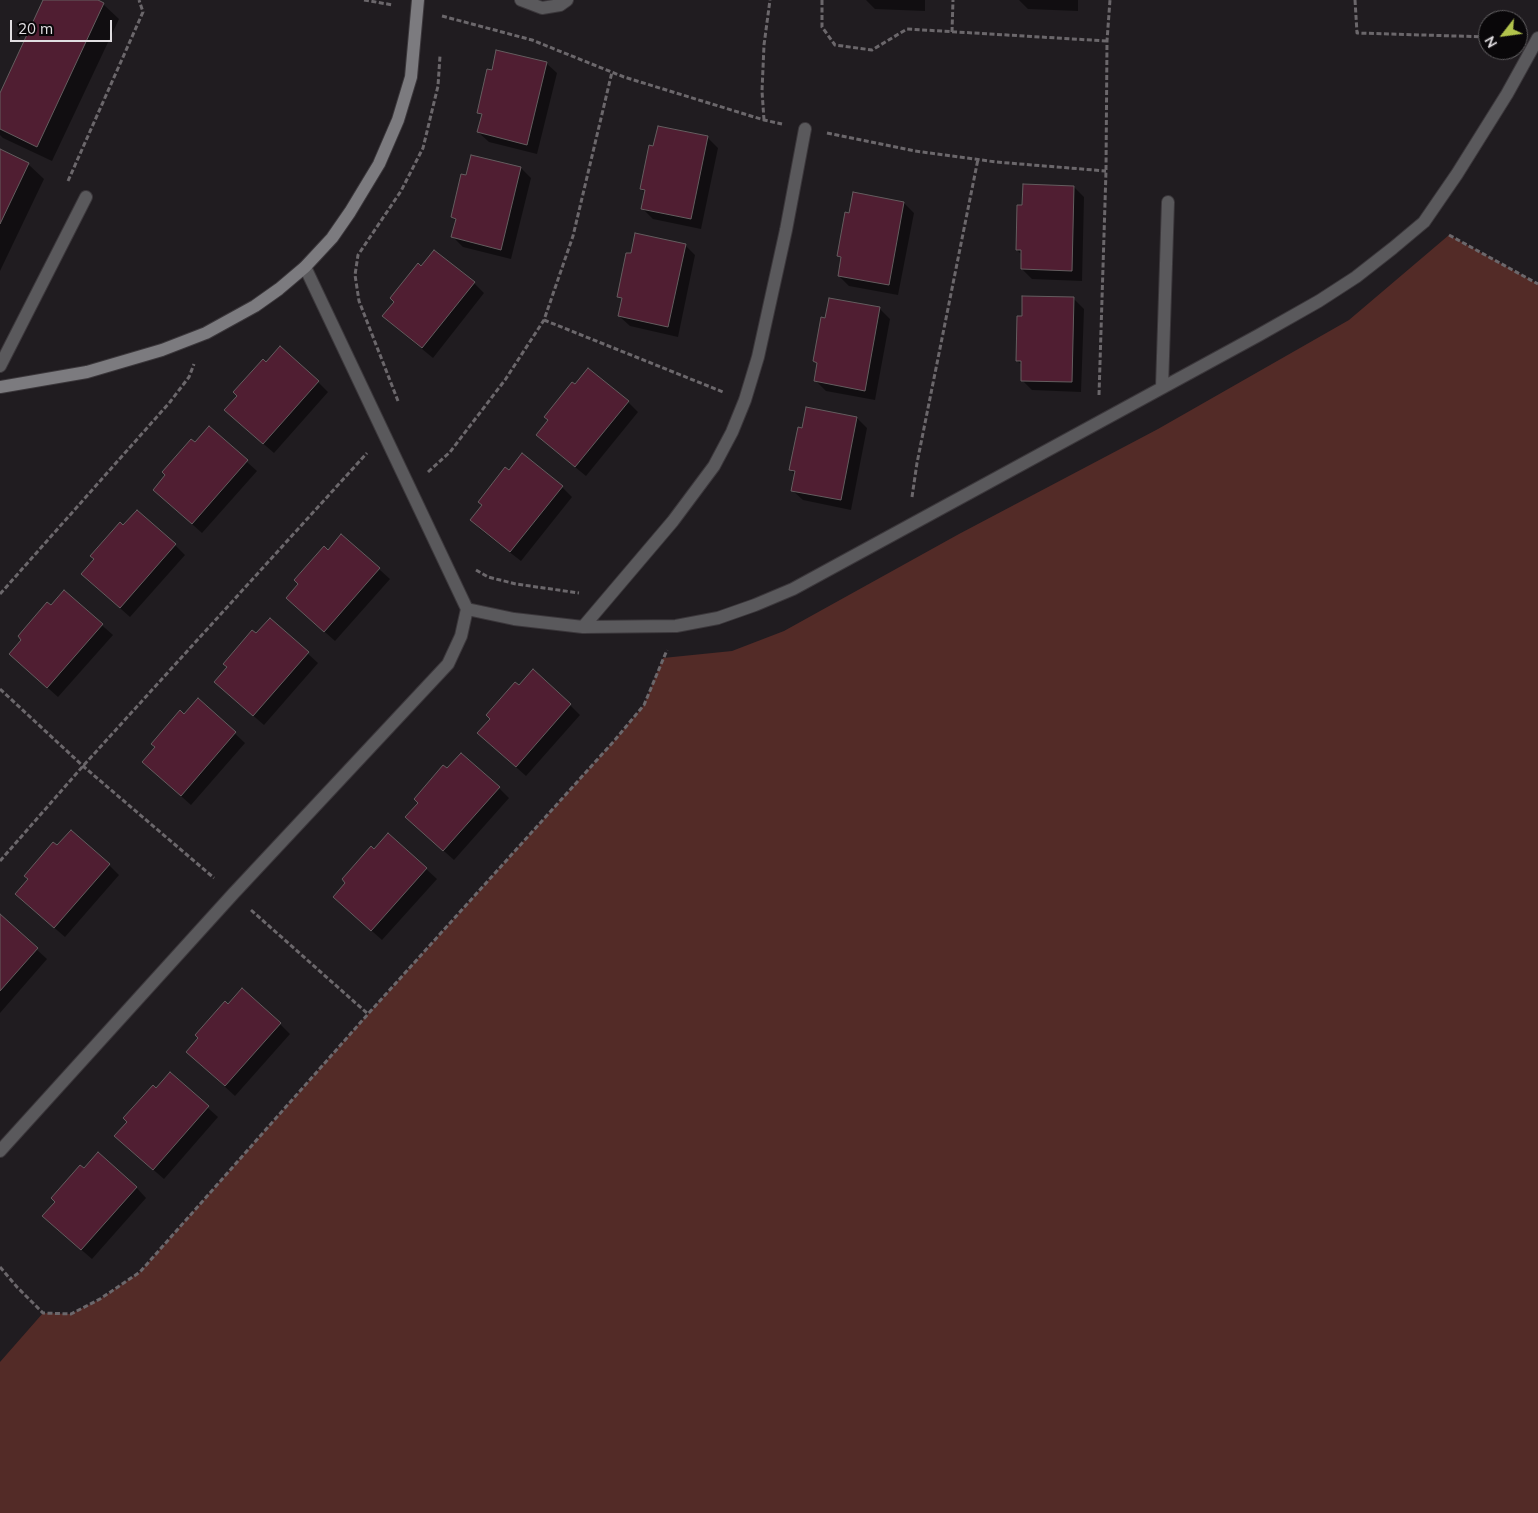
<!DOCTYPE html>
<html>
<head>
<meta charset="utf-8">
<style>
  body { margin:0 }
  #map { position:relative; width:1538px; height:1513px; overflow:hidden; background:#201c20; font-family:Mulish,sans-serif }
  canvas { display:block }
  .north { position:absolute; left:1478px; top:10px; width:50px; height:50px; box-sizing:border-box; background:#090709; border:1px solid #5f5d5f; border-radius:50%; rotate:240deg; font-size:14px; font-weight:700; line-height:20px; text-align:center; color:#e1dee1 }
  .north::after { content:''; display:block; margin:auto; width:18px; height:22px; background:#b2c34c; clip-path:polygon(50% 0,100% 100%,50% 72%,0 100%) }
  .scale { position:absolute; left:10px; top:20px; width:102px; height:22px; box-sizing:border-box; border:2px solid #e1dee1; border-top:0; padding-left:6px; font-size:15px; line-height:18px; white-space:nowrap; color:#e1dee1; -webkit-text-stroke:4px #090709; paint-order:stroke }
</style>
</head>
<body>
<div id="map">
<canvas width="1538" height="1513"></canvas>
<div class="north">N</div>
<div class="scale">20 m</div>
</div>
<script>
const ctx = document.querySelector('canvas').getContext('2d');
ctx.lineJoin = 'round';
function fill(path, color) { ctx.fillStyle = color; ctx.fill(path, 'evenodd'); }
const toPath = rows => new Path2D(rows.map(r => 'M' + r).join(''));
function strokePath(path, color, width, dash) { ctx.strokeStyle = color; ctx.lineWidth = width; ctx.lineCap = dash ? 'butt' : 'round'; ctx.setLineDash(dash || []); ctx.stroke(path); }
const green = toPath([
  [1449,235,1538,284,1538,1513,0,1513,0,1362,43,1313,71,1314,100,1299,140,1272,368,1014,614,741,644,705,663,658,732,651,784,631,959,534,1158,429,1349,320]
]);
const shadow = toPath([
  [44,0,95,0,103,4,119,19,52,161,3,138,0,135,0,96],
  [866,0,925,0,925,11,875,9],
  [1019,0,1078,0,1078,11,1028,9],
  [546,63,557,73,537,154,489,142,478,132,482,116,478,112,493,71],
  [659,127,708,138,718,148,701,229,653,219,642,208,645,193,641,189,654,148],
  [0,150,28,164,44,179,0,271],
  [521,168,531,178,511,259,463,247,453,237,456,221,452,217,467,176],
  [1074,187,1084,197,1082,281,1032,279,1022,269,1022,255,1017,250,1023,207],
  [904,203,914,213,898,295,849,286,839,276,842,259,838,256,850,214],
  [685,245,695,255,678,337,630,326,619,316,623,300,619,296],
  [474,283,484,293,433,358,394,326,384,316,395,302],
  [1073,298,1084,309,1081,392,1032,390,1022,380,1022,365,1017,361],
  [880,309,890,319,875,400,826,391,816,381,818,365,814,361],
  [266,363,318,382,328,392,274,453,236,420],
  [628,402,638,412,586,476,548,445,537,435],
  [857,418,867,428,851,510,803,500,792,490,795,475,791,470,803,429],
  [209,428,257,471,202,533,165,500,195,443],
  [509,471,562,487,572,497,521,561,481,530,471,520],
  [342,536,390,579,335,641,298,608,328,552],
  [175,545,185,555,130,617,93,584],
  [64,592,113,635,58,697,21,664,51,607],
  [270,619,318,663,264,725,226,692,256,635],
  [198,699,245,743,191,805,154,772,184,715],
  [570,705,580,715,526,776,489,743],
  [499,788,509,798,454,860,417,827],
  [389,835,437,879,382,940,345,907,374,850],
  [109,865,119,875,65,937,27,904],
  [0,916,47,959,0,1013],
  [228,1006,280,1024,290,1034,235,1096,198,1062],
  [170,1074,218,1117,164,1179,126,1146,128,1122],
  [84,1169,136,1187,146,1198,92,1259,54,1226]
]);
const building = toPath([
  [43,0,98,0,104,3,37,147,0,129,0,93,43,0],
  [496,50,547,62,527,145,477,132,482,114,477,113,487,69,492,70,496,50],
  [658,126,708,136,691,219,641,209,645,190,640,189,649,145,653,146,658,126],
  [0,149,29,163,0,224,0,149],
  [471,155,521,167,501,250,451,237,456,219,451,217,461,174,466,175,471,155],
  [1023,184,1074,186,1072,271,1021,269,1021,250,1016,250,1017,205,1022,205,1023,184],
  [853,192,904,202,889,285,838,276,841,257,837,256,845,212,849,213,853,192],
  [635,233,686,244,668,327,618,316,622,298,617,297,626,253,631,253,635,233],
  [434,250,475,282,422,348,382,316,394,302,390,298,418,263,421,266,434,250],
  [1022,296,1074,297,1072,382,1021,381,1021,361,1016,361,1017,316,1022,316,1022,296],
  [829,298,880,307,865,391,814,381,817,363,813,361,821,317,825,318,829,298],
  [280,346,319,381,263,444,224,410,237,396,233,392,263,359,266,362,280,346],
  [588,368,629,401,575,467,536,435,548,420,544,417,572,382,575,384,588,368],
  [806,407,857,417,841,500,791,491,795,471,789,470,798,427,802,428,806,407],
  [209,426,248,460,192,524,153,490,165,475,162,472,191,439,195,442,209,426],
  [522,453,563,486,510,552,470,520,482,505,478,502,505,467,509,470,522,453],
  [137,510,176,544,120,608,81,574,94,559,90,556,120,522,123,525,137,510],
  [341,534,380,568,324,632,286,598,298,584,294,580,324,546,328,550,341,534],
  [64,590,103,624,47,688,9,654,21,640,18,636,47,602,51,605,64,590],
  [270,618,309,652,253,716,214,682,227,667,223,664,252,630,256,633,270,618],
  [533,669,571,704,516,767,477,733,490,719,486,715,515,682,519,685,533,669],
  [198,698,236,732,181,796,142,762,155,747,151,744,180,710,184,714,198,698],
  [461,753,500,787,443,851,405,817,418,803,414,799,443,765,447,768,461,753],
  [71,830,110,864,54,928,15,894,28,879,24,876,53,842,57,845,71,830],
  [388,833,427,868,371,931,333,897,345,883,342,879,371,846,374,849,388,833],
  [0,914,38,948,0,991,0,914],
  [242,988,281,1023,225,1086,186,1052,198,1038,195,1035,225,1001,228,1004,242,988],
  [170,1072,209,1106,153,1170,114,1136,127,1122,123,1118,153,1085,156,1088,170,1072],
  [98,1152,137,1187,81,1250,42,1216,55,1202,51,1198,80,1165,84,1168,98,1152]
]);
const path = toPath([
  [364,0,393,5],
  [822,0,822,27,835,45,872,50,907,29,1107,41],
  [1355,0,1357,33,1488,37],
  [442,16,532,40,624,77,764,120,782,124],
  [952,32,953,0],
  [764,120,762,91,764,45,770,0],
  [827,133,915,151,996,162,1106,171],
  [68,181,143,12,139,0],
  [1449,235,1538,284],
  [544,320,723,392],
  [1099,395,1106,171,1107,41,1110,0],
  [398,401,359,301,355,275,358,255,401,191,423,148,438,86,440,56],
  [428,472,450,452,505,380,544,320,573,236,612,72],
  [912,497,917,463,978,159],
  [476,570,488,577,516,584,579,593],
  [0,594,170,402,189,377,194,364],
  [0,689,83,766,214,878],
  [0,861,83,766,367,453],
  [251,910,368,1014],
  [0,1267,17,1287,43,1313,71,1314,100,1299,140,1272,368,1014,614,741,644,705,667,650]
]);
const lane = toPath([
  [521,0,542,8,560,5,567,0]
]);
const street = toPath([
  [0,366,86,197],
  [1162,387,1168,202],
  [467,609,514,619,583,627,676,626,718,618,755,605,793,589,1259,335,1319,301,1356,277,1393,248,1424,222,1457,174,1507,94,1538,38],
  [583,627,673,521,714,466,732,432,745,400,758,357,786,230,805,129],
  [0,1151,233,894,448,664,461,636,467,609,305,267]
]);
const secondary = toPath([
  [0,387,87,372,162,350,206,333,255,306,279,289,305,267,332,238,350,212,379,164,398,120,411,77,418,0]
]);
fill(green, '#532b27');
fill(shadow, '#0007');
fill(building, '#501e32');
strokePath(building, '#645d5f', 1);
strokePath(lane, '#3b373b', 14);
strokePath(street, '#3b373b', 14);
strokePath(secondary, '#3b373b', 14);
strokePath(path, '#6b676b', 3, [5, 2.5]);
strokePath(lane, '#5a595c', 12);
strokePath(street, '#5a595c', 12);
strokePath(secondary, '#7c7b7f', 12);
</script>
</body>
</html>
